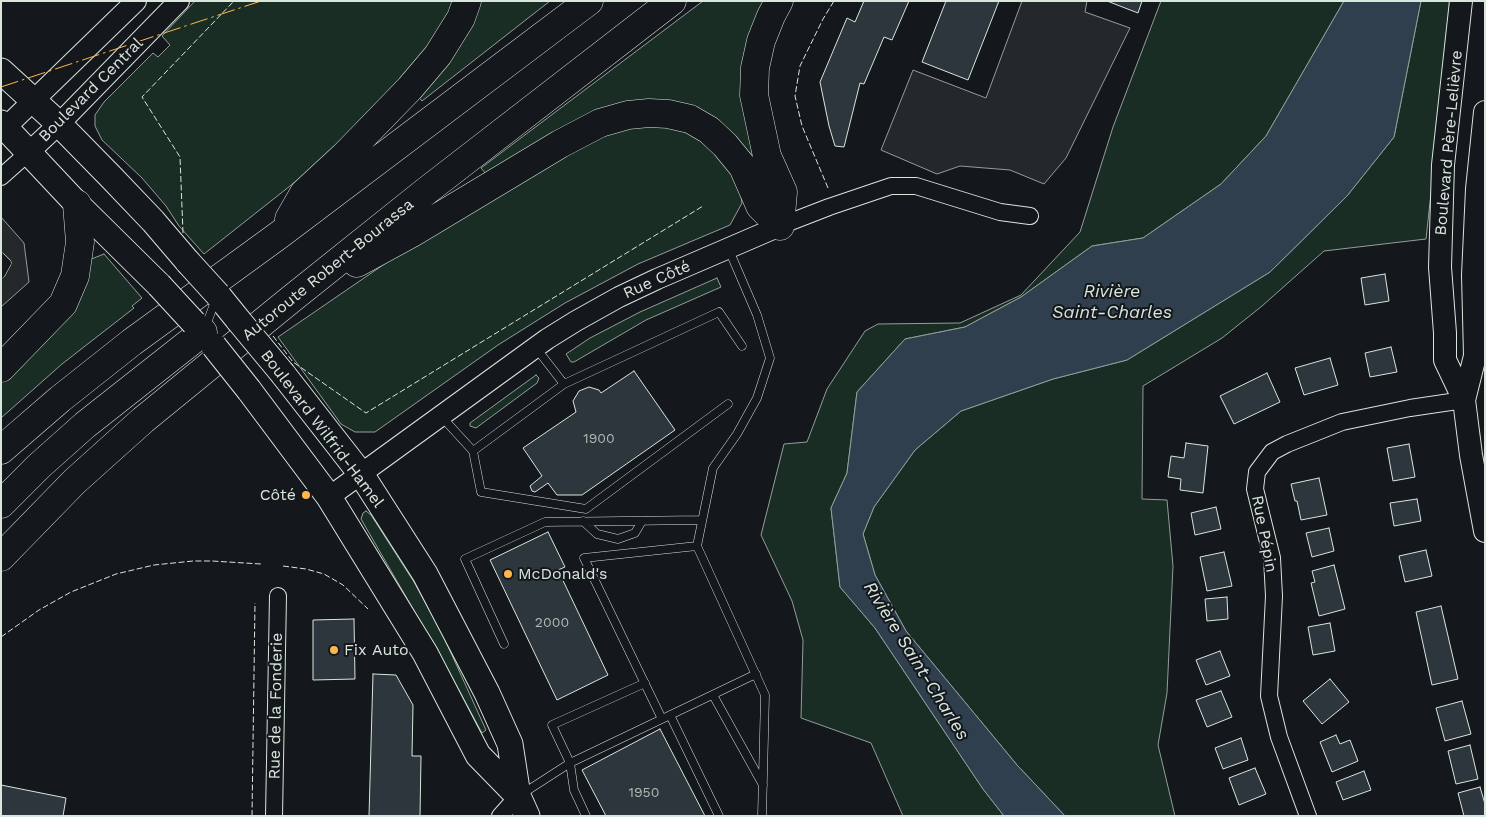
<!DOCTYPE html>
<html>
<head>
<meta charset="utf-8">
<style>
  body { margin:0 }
  #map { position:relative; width:1486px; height:817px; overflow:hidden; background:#14181c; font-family:"Work Sans",sans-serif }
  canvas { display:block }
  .frame { position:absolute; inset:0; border:2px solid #d8e6dc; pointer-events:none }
</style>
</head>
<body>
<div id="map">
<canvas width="1486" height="817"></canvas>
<div class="frame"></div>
</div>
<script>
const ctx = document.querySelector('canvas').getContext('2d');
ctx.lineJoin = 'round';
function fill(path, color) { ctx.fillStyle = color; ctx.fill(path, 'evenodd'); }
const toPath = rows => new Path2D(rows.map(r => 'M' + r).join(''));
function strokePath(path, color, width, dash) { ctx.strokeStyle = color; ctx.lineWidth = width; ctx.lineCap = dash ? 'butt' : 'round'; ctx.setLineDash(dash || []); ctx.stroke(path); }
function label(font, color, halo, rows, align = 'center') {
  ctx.font = font + ' "Work Sans",sans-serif'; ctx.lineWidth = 4; ctx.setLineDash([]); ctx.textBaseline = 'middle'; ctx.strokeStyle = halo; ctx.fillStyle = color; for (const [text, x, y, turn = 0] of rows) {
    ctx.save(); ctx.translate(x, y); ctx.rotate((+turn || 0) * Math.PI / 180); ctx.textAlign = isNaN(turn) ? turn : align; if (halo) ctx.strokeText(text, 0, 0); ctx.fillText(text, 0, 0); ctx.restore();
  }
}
const green = toPath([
  [195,1,455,1,424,54,338,148,204,254,179,226,166,206,142,178,102,140,95,126,95,115,104,102,153,53,158,57,170,45,162,36,195,1],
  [476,1,550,1,422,101,415,93,476,1],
  [703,1,770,1,757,153,748,157,667,105,488,176,481,168,703,1],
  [1161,1,1344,1,1266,136,1221,184,1143,238,1092,246,1021,297,965,327,905,339,857,392,847,473,831,508,840,587,875,628,983,789,1004,816,903,816,871,743,801,718,803,640,792,601,761,535,784,444,807,442,827,389,865,331,878,324,960,323,1021,295,1080,232,1113,127,1161,1],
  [1421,1,1452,1,1426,239,1324,251,1262,306,1222,338,1143,386,1142,499,1167,500,1173,566,1167,693,1158,745,1175,816,1065,816,1017,765,906,631,875,575,863,534,874,507,915,450,961,411,1053,379,1127,360,1270,272,1347,196,1394,137,1421,1],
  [673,125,716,150,739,182,742,203,730,225,638,264,565,303,498,345,375,432,355,432,341,424,278,337,402,252,615,127,673,125],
  [104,254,142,298,132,306,134,308,62,364,1,418,1,380,89,260,104,254],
  [717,278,721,287,646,320,574,362,571,362,566,354,590,338,640,312,717,278],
  [536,375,539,378,537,383,476,428,470,426,470,423,536,375],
  [366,511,371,515,414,582,441,631,486,730,482,733,442,659,361,519,363,513,366,511]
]);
const parking = toPath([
  [1022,1,1087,1,1085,12,1130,28,1066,158,1044,184,1010,170,960,166,937,174,881,150,913,70,986,98,1022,1],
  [1,217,24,243,29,282,1,307,1,217]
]);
const water = toPath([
  [1344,1,1421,1,1394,137,1347,196,1270,272,1127,360,1053,379,961,411,915,450,874,507,863,534,875,575,906,631,1017,765,1065,816,1004,816,983,789,875,628,840,587,831,508,847,473,857,392,905,339,965,327,1021,297,1092,246,1143,238,1221,184,1266,136,1344,1]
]);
const building = toPath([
  [864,1,909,1,892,40,884,37,864,84,860,83,844,147,835,146,829,126,820,82,847,18,855,22,864,1],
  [946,1,999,1,968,80,922,62,946,1],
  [1107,1,1142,1,1138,13,1107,1],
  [1385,274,1389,301,1365,305,1361,278,1385,274],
  [1391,347,1397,372,1370,377,1365,353,1391,347],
  [1330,358,1338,385,1304,395,1295,368,1330,358],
  [634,371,675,430,582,495,557,495,548,483,535,492,532,491,530,486,542,476,523,448,576,412,573,401,579,391,589,387,599,390,601,393,634,371],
  [1267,373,1280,402,1234,424,1220,396,1267,373],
  [1186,443,1208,446,1203,493,1180,490,1181,479,1168,477,1171,456,1184,458,1186,443],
  [1409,444,1415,477,1393,481,1387,448,1409,444],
  [1319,478,1327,515,1301,520,1297,501,1295,501,1291,484,1319,478],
  [1417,499,1421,521,1394,526,1390,503,1417,499],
  [1216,507,1221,529,1195,535,1191,513,1216,507],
  [1329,528,1334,551,1312,557,1306,533,1329,528],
  [548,532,565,567,558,570,608,675,557,700,490,560,548,532],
  [1426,550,1432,576,1405,582,1399,556,1426,550],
  [1224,552,1232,586,1207,591,1200,557,1224,552],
  [1334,565,1345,609,1319,616,1311,583,1315,582,1312,571,1334,565],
  [1227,597,1228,619,1207,621,1205,599,1227,597],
  [1441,606,1458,679,1432,685,1416,612,1441,606],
  [354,619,355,679,313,680,313,620,354,619],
  [1330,623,1335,651,1313,655,1308,627,1330,623],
  [1220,651,1230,676,1206,685,1196,660,1220,651],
  [373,674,396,675,413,705,412,756,421,756,420,816,369,816,373,674],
  [1330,679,1349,702,1322,724,1303,701,1330,679],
  [1221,691,1232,717,1207,727,1196,700,1221,691],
  [1462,701,1471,734,1445,741,1436,708,1462,701],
  [660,729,705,816,606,816,582,770,660,729],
  [1336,735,1340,744,1350,740,1358,761,1332,772,1320,742,1336,735],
  [1241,738,1248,760,1223,769,1215,748,1241,738],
  [1470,745,1478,779,1456,784,1448,751,1470,745],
  [1255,768,1266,794,1239,805,1229,778,1255,768],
  [1364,771,1371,790,1343,800,1336,782,1364,771],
  [1,785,66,798,63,816,1,816,1,785],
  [1480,787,1485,804,1485,816,1464,816,1458,793,1480,787]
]);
const service = toPath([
  [729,250,757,315,770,358,757,398,737,434,713,468,697,546,765,695,762,816],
  [1,257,7,263,1,274],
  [205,328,216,299],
  [536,348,564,384],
  [441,416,473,451,481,492,586,509,728,404],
  [473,451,564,384,719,312,742,346],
  [583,521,597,534,618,539,635,533,642,521],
  [504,644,465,559,545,522,701,520],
  [713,695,763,785],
  [670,715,719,816],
  [662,719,584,558,697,546],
  [522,794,570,763,756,674],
  [586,816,574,790,570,763,552,725,645,683]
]);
const minor = toPath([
  [1,177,28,153],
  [780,226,829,207,891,186,916,186,1000,212,1030,216],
  [274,816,278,596],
  [500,816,518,796],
  [1308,816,1279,737,1269,696,1274,596,1272,558,1255,489,1257,472,1272,452,1287,444,1342,422,1410,408,1464,400]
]);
const tertiary = toPath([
  [6,127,136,1],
  [28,153,59,124,179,1],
  [329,497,547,339,576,321,619,297,657,279,780,226]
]);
const secondary = toPath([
  [1461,1,1443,165,1440,267,1445,333,1445,360,1464,400,1471,455,1485,531],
  [1464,400,1475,356,1473,275,1477,189,1485,112]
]);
const primary = toPath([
  [1,71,59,124,111,177,153,221,188,262],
  [1,123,77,204,159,285],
  [218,295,239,321],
  [283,374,361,474,425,574,487,693,510,744,518,796,527,816],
  [249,390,329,497,425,653,478,755,518,796]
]);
const motorway = toPath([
  [779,1,771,16,761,41,755,68,754,95,767,156,783,192,780,226],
  [289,219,304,193,344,156,380,119,410,88,438,55,461,18,467,1],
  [357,263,412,233,560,144,600,123,628,115,649,113,668,114,690,119,709,130,725,145,743,167,760,206,780,226],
  [1,368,63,304,75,276,80,242,77,204],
  [1,450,60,399,132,342,279,235,589,1],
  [1,504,39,466,85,425,203,332],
  [1,557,75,481,143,420,290,300,425,192,672,1]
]);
const primaryBridge = toPath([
  [188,262,218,295],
  [159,285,194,323],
  [239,321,283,374],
  [214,346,249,390]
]);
const fence = toPath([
  [828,188,802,126,795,96,800,66,823,19,834,1],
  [183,233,180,157,142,97,234,1],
  [273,336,293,362,366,413,703,206],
  [283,566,306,569,324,574,343,585,368,609],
  [1,637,39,610,71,592,116,574,154,565,193,561,212,561,261,564],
  [252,816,255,603]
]);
const power = toPath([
  [1,87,261,1]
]);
const markers = [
  [306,495,5,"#ffb74d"],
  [508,574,5,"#ffb74d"],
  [334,650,5,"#ffb74d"]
];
const numberNames = [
  ["1900",599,439],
  ["2000",552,623],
  ["1950",644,793]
];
const streetNames = [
  ["Boulevard Central",91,90,-45],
  ["Boulevard Père-Lelièvre",1449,143,-85],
  ["Autoroute Robert-Bourassa",328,270,-39],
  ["Rue Côté",657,280,-24],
  ["Boulevard Wilfrid-Hamel",322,429,53],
  ["Rue Pépin",1264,534,79],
  ["Rue de la Fonderie",276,706,-89]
];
const poiNames = [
  ["Côté",296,495,"right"],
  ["McDonald's",518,574],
  ["Fix Auto",344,650]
];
const waterNames = [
  ["Rivière",1112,292],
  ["Saint-Charles",1112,313],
  ["Rivière Saint-Charles",916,661,58]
];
fill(green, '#1a2d24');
strokePath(green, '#939e99', 1);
fill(parking, '#24282b');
strokePath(parking, '#939e99', 1);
fill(water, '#2f3f4d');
strokePath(water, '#939e99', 1);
fill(building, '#2c363c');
strokePath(building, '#d8e6dc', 1);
strokePath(service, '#d8e6dc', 9);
strokePath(minor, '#d8e6dc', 18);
strokePath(tertiary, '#d8e6dc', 22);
strokePath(secondary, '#d8e6dc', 24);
strokePath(primary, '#d8e6dc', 27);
strokePath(motorway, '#d8e6dc', 29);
strokePath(service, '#14181c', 8);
strokePath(minor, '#14181c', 16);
strokePath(tertiary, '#14181c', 20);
strokePath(secondary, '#14181c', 22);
strokePath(primary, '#14181c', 25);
strokePath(motorway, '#14181c', 28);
strokePath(primaryBridge, '#d8e6dc', 27, []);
strokePath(primaryBridge, '#14181c', 25);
strokePath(fence, '#d8e6dc', 1, [6, 2.5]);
strokePath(power, '#ffb74d', 1, [18, 4, 2.5, 4]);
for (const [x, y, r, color] of markers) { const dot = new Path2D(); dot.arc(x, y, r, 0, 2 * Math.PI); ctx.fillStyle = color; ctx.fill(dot); strokePath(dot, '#14181c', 2); }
label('14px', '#adbab4', null, numberNames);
label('16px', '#d8e6dc', '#14181c', streetNames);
label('16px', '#d8e6dc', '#14181c', poiNames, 'left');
label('italic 18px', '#d8e6dc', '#14181c', waterNames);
</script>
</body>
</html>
